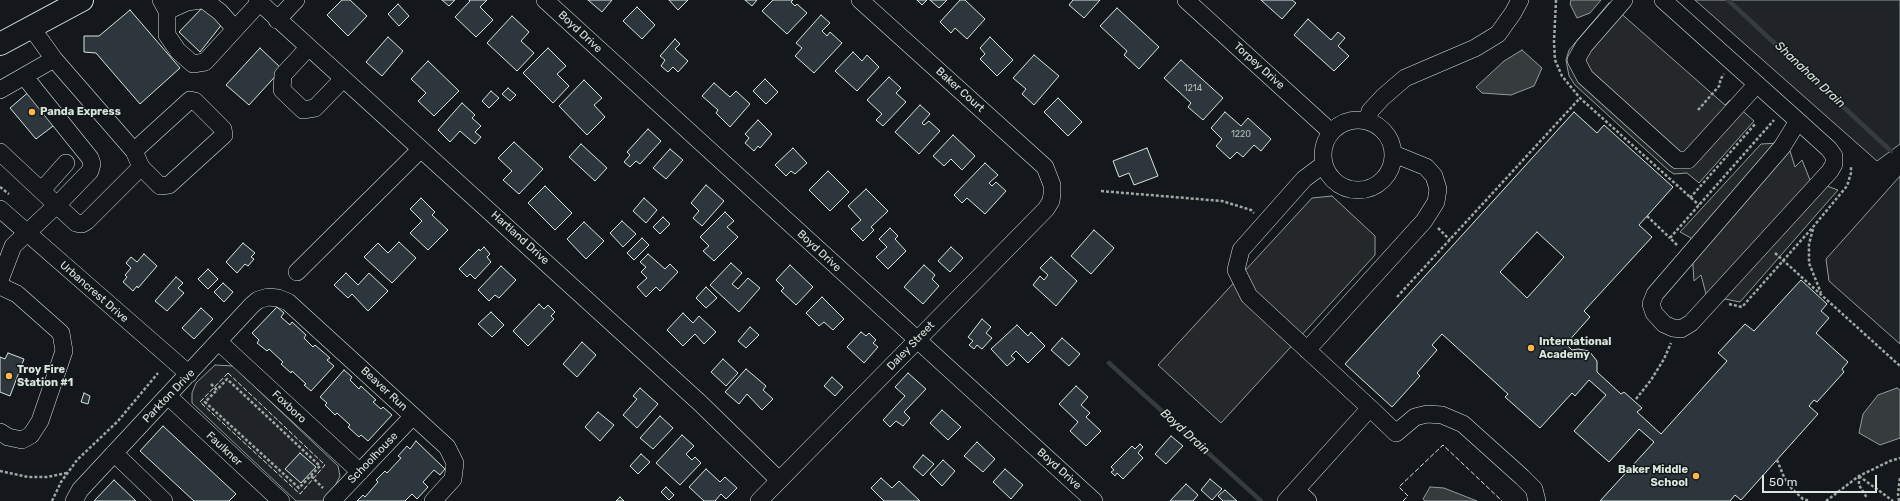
<!DOCTYPE html>
<html>
<head>
<meta charset="utf-8">
<style>
  body { margin:0 }
  #map { position:relative; width:1900px; height:501px; overflow:hidden; background:#14181c; font-family:Rubik,sans-serif }
  canvas { display:block }
  .scale { position:absolute; left:1762px; top:475px; width:115px; height:18px; box-sizing:border-box; border:2px solid #d8e6dc; border-top:0; padding-left:5px; font-size:12px; line-height:14px; white-space:nowrap; color:#d8e6dc; -webkit-text-stroke:3px #14181c; paint-order:stroke }
</style>
</head>
<body>
<div id="map">
<canvas width="1900" height="501"></canvas>
<div class="scale">50 m</div>
</div>
<script>
const ctx = document.querySelector('canvas').getContext('2d');
ctx.lineJoin = 'round';
function fill(path, color) { ctx.fillStyle = color; ctx.fill(path, 'evenodd'); }
const toPath = rows => new Path2D(rows.map(r => 'M' + r).join(''));
function strokePath(path, color, width, dash) { ctx.strokeStyle = color; ctx.lineWidth = width; ctx.lineCap = dash ? 'butt' : 'round'; ctx.setLineDash(dash || []); ctx.stroke(path); }
function label(font, color, halo, rows, align = 'center') {
  ctx.font = font + ' Rubik,sans-serif'; ctx.lineWidth = 3; ctx.setLineDash([]); ctx.textBaseline = 'middle'; ctx.strokeStyle = halo; ctx.fillStyle = color; for (const [text, x, y, turn = 0] of rows) {
    ctx.save(); ctx.translate(x, y); ctx.rotate((+turn || 0) * Math.PI / 180); ctx.textAlign = isNaN(turn) ? turn : align; if (halo) ctx.strokeText(text, 0, 0); ctx.fillText(text, 0, 0); ctx.restore();
  }
}
const green = toPath([
  [1695,0,1900,0,1900,144,1877,161,1695,0],
  [1900,176,1900,344,1829,281,1826,259,1900,176],
  [215,365,233,366,338,466,340,476,335,486,323,501,296,501,192,403,192,393,196,383,215,365]
]);
const parking = toPath([
  [1609,3,1725,105,1730,100,1754,121,1699,183,1687,173,1674,174,1668,170,1575,85,1569,76,1566,60,1569,50,1609,3],
  [1779,143,1790,151,1795,167,1802,160,1810,180,1838,190,1740,302,1725,299,1718,305,1706,294,1701,275,1694,281,1691,238,1680,232,1761,144,1779,143],
  [1332,196,1375,236,1375,255,1221,423,1158,365,1312,198,1332,196]
]);
const water = toPath([
  [1571,0,1601,0,1590,13,1577,18,1570,4,1571,0],
  [1522,50,1542,68,1534,86,1511,95,1482,93,1476,87,1504,61,1522,50],
  [1897,388,1900,390,1900,438,1880,445,1859,433,1863,414,1878,395,1897,388],
  [1430,487,1444,488,1477,501,1425,501,1423,499,1430,487]
]);
const stream = toPath([
  [1728,0,1891,151],
  [1109,363,1261,501]
]);
const building = toPath([
  [342,0,350,0,367,16,348,36,327,15,342,0],
  [442,0,455,0,449,6,442,0],
  [469,0,487,0,480,7,493,20,476,37,455,17,470,1,469,0],
  [588,0,612,0,602,12,588,0],
  [669,0,688,0,678,10,669,0],
  [745,0,757,0,752,6,745,0],
  [773,0,793,0,791,2,795,6,797,4,807,13,787,34,762,11,773,0],
  [917,0,927,0,922,5,917,0],
  [930,0,947,0,939,8,930,0],
  [960,0,965,0,985,19,967,39,955,28,951,33,940,22,960,0],
  [1073,0,1100,0,1084,18,1069,5,1073,0],
  [1261,0,1292,0,1296,3,1282,19,1261,0],
  [398,4,409,16,399,26,388,14,398,4],
  [204,6,223,23,200,52,179,32,204,6],
  [637,7,655,25,642,39,623,21,637,7],
  [1117,8,1159,47,1139,69,1124,55,1127,51,1100,26,1117,8],
  [130,10,180,68,140,104,96,53,84,52,84,36,99,36,130,10],
  [821,15,830,23,822,31,827,36,830,32,842,43,814,73,795,56,802,48,796,43,821,15],
  [512,16,529,32,521,41,534,53,517,71,487,43,512,16],
  [1308,19,1331,40,1338,32,1345,38,1338,46,1349,56,1334,71,1294,35,1308,19],
  [388,37,403,51,382,76,366,62,388,37],
  [990,37,1013,60,997,76,980,59,985,54,980,48,990,37],
  [675,39,680,44,675,49,688,61,678,72,673,67,668,72,661,66,665,60,660,56,675,39],
  [260,48,282,69,249,105,226,85,260,48],
  [548,48,566,66,557,74,569,86,553,103,523,73,548,48],
  [853,52,862,61,867,55,879,67,857,91,835,71,853,52],
  [1034,55,1059,76,1034,105,1022,94,1026,89,1013,78,1034,55],
  [1181,60,1223,98,1203,120,1188,107,1191,103,1164,78,1181,60],
  [428,61,459,91,434,116,418,101,426,93,411,79,428,61],
  [889,77,901,88,896,93,906,102,883,126,876,120,882,114,867,100,889,77],
  [765,79,778,92,766,104,753,91,765,79],
  [584,80,602,98,594,105,605,117,587,135,559,106,584,80],
  [714,83,730,97,736,91,750,104,730,127,716,113,718,110,702,96,714,83],
  [508,88,516,95,510,101,502,94,508,88],
  [31,90,57,123,36,139,10,108,31,90],
  [491,91,499,98,489,108,482,101,491,91],
  [1058,98,1082,122,1068,136,1044,112,1058,98],
  [462,103,475,115,472,118,481,126,475,132,481,137,475,144,460,131,450,142,438,130,462,103],
  [920,105,930,114,922,123,924,125,929,121,940,131,919,154,895,132,920,105],
  [1225,112,1241,126,1248,118,1271,139,1261,151,1254,145,1243,157,1237,152,1230,159,1216,146,1222,139,1211,128,1225,112],
  [1574,112,1597,133,1604,125,1673,187,1639,225,1652,237,1584,311,1590,317,1566,344,1572,350,1578,349,1589,351,1597,361,1597,372,1621,394,1624,392,1642,408,1637,412,1661,434,1727,361,1718,353,1745,324,1754,331,1801,280,1827,304,1821,311,1829,318,1816,333,1848,362,1842,369,1844,372,1817,402,1814,400,1809,406,1818,414,1741,500,1735,495,1730,501,1600,501,1654,442,1639,429,1609,462,1574,431,1606,395,1589,380,1575,396,1572,393,1540,428,1505,397,1508,394,1442,334,1432,345,1437,350,1417,373,1420,376,1392,407,1345,364,1574,112],
  [1537,232,1564,257,1527,298,1500,272,1537,232],
  [758,120,772,134,760,148,758,146,754,151,745,143,749,138,745,134,758,120],
  [648,129,661,141,640,164,636,161,630,167,624,162,630,155,627,152,648,129],
  [953,135,975,156,962,170,951,159,944,166,933,156,953,135],
  [514,142,543,169,519,194,503,180,512,171,498,158,514,142],
  [581,144,607,168,595,181,569,157,581,144],
  [793,148,807,163,795,174,791,171,786,176,775,165,793,148],
  [1147,148,1158,176,1134,185,1129,173,1119,177,1113,161,1147,148],
  [670,149,683,160,666,179,653,168,670,149],
  [985,163,998,175,989,183,992,186,996,182,1006,191,985,214,967,198,962,203,954,195,985,163],
  [828,171,849,192,830,211,809,190,828,171],
  [706,185,724,201,702,226,693,218,699,211,691,203,706,185],
  [545,186,572,213,555,230,528,203,545,186],
  [866,189,888,211,871,227,874,230,863,241,851,229,861,220,848,206,866,189],
  [421,198,435,212,432,215,448,230,428,250,410,233,422,221,410,209,421,198],
  [644,198,657,210,646,223,633,211,644,198],
  [725,212,734,221,727,227,738,237,714,261,703,251,709,246,700,237,725,212],
  [663,217,670,224,660,234,653,227,663,217],
  [622,221,636,234,623,247,610,233,622,221],
  [584,222,604,241,586,259,567,239,584,222],
  [890,228,898,236,895,239,906,251,888,269,876,257,887,247,879,239,890,228],
  [1094,230,1114,248,1091,274,1071,256,1094,230],
  [642,238,649,245,634,260,627,253,642,238],
  [399,242,416,258,392,283,364,257,378,243,388,253,399,242],
  [243,243,255,253,251,257,254,259,248,266,245,264,237,273,226,262,243,243],
  [484,247,490,254,487,257,491,262,475,279,470,274,467,277,459,269,479,249,480,251,484,247],
  [951,247,963,258,950,272,938,261,951,247],
  [144,254,157,266,138,288,137,286,133,291,123,282,127,277,125,275,131,268,126,263,131,257,137,262,144,254],
  [648,254,665,269,670,264,678,272,660,291,656,287,646,297,637,287,647,278,641,272,646,267,640,262,648,254],
  [1051,257,1077,281,1056,306,1033,285,1040,276,1044,280,1048,275,1040,268,1051,257],
  [731,263,742,273,732,284,738,289,748,278,760,288,739,312,710,285,731,263],
  [790,265,813,287,796,305,781,291,784,288,776,280,790,265],
  [924,265,935,275,932,279,939,286,923,304,904,287,924,265],
  [501,266,516,280,499,298,495,295,489,301,478,290,501,266],
  [208,269,218,279,208,289,198,279,208,269],
  [346,273,358,285,369,273,388,291,368,311,352,294,348,298,334,285,346,273],
  [176,277,183,283,178,288,184,293,167,311,155,301,176,277],
  [223,283,233,292,224,302,214,292,223,283],
  [706,287,717,298,706,308,696,298,706,287],
  [822,297,844,319,833,330,824,322,819,326,806,313,822,297],
  [539,304,544,309,548,305,555,312,551,316,554,319,528,346,513,331,539,304],
  [277,307,284,313,281,317,290,325,292,322,306,335,304,338,313,347,315,345,330,358,327,360,334,366,311,391,304,385,306,384,292,371,291,373,281,364,283,362,269,349,267,351,257,343,259,340,252,333,277,307],
  [201,308,213,319,194,339,182,328,201,308],
  [491,312,504,325,492,337,478,324,491,312],
  [683,313,693,323,699,316,716,332,704,344,695,334,683,346,667,330,683,313],
  [982,319,991,327,986,333,992,338,982,349,977,345,974,349,969,345,973,341,968,337,982,319],
  [1017,325,1028,336,1031,332,1045,346,1028,363,1016,351,1011,356,1015,359,1007,366,991,349,1017,325],
  [750,327,759,335,746,348,738,341,750,327],
  [861,332,866,336,869,333,876,340,873,343,878,347,864,363,847,347,861,332],
  [1062,338,1080,354,1069,366,1051,350,1062,338],
  [582,342,596,355,577,377,563,364,582,342],
  [8,353,24,359,10,396,0,392,0,357,5,359,8,353],
  [723,359,738,373,726,386,711,372,723,359],
  [746,369,766,386,763,390,773,399,762,410,747,394,739,404,725,392,746,369],
  [344,370,352,377,350,380,359,389,361,386,376,400,373,402,381,409,383,407,392,415,368,441,361,435,359,437,348,427,350,425,337,413,335,415,325,405,327,403,320,397,344,370],
  [908,373,926,389,904,412,910,418,903,426,896,421,890,427,883,420,905,396,895,387,908,373],
  [832,377,843,387,835,396,824,386,832,377],
  [1076,386,1088,397,1081,405,1090,413,1086,417,1101,431,1086,446,1070,431,1078,422,1059,404,1076,386],
  [640,388,658,404,637,428,623,415,637,399,633,396,640,388],
  [84,393,90,396,88,404,81,402,84,393],
  [942,410,961,427,948,440,930,423,942,410],
  [598,412,614,425,600,441,585,427,598,412],
  [660,416,673,428,653,449,640,438,660,416],
  [163,426,236,494,229,501,194,501,140,451,163,426],
  [682,435,694,446,686,454,692,460,695,457,701,463,680,485,656,463,682,435],
  [1171,436,1183,446,1166,464,1155,454,1171,436],
  [416,441,445,469,440,475,434,470,423,482,428,487,417,499,412,494,405,501,357,501,363,495,365,497,378,482,376,480,385,471,387,473,401,458,398,456,407,446,410,449,416,441],
  [977,442,995,459,983,472,964,456,977,442],
  [1140,444,1143,447,1138,453,1143,458,1123,479,1117,473,1115,476,1111,472,1114,470,1111,467,1132,446,1135,449,1140,444],
  [300,453,316,467,301,483,285,469,300,453],
  [641,454,650,462,638,474,630,466,641,454],
  [923,455,934,464,923,476,913,467,923,455],
  [943,460,955,471,942,486,930,474,943,460],
  [706,469,720,482,725,477,737,488,726,499,721,494,715,501,704,501,689,487,706,469],
  [1005,469,1023,485,1011,499,993,482,1005,469],
  [881,478,892,488,899,481,920,501,884,501,871,488,881,478],
  [1210,479,1222,489,1212,500,1201,490,1210,479],
  [114,480,136,501,94,501,114,480],
  [1186,484,1198,495,1193,501,1170,501,1186,484],
  [666,487,674,495,669,500,661,492,666,487],
  [1225,490,1237,501,1223,501,1218,496,1225,490],
  [620,497,624,501,616,501,620,497]
]);
const path = toPath([
  [1556,0,1554,42,1555,60,1562,76,1580,98,1699,205],
  [1698,110,1720,85,1720,80,1724,74],
  [0,187,9,194],
  [1101,191,1222,201,1251,210,1254,213],
  [1690,198,1756,123],
  [1647,216,1670,238],
  [1438,228,1450,240],
  [1813,229,1809,244,1809,263,1821,293],
  [1677,245,1670,238,1774,120],
  [1775,253,1900,366],
  [1397,297,1580,98],
  [1729,304,1742,307,1813,227,1847,186,1851,173,1851,166],
  [211,384,217,390,205,402,299,488,320,466,227,379,217,390],
  [1636,399,1651,380,1664,359,1671,343],
  [1777,460,1784,477,1792,489,1803,499,1810,501],
  [0,471,28,477,47,477,67,473],
  [311,476,323,488],
  [1859,476,1893,501],
  [1859,476,1859,485,1867,498],
  [52,501,61,482,77,460,118,421,158,373],
  [1826,501,1859,476,1890,461,1900,458],
  [1899,501,1898,494,1900,477]
]);
const minor = toPath([
  [161,0,167,11,167,35,178,51,193,64,205,62,259,3],
  [204,0,220,12,235,29],
  [257,0,700,403,779,480],
  [545,0,1094,501],
  [1186,0,1331,132],
  [1624,0,1584,46,1576,60,1585,77,1677,160,1688,160,1757,84],
  [1663,0,1798,121,1829,149,1834,156,1834,164,1830,171,1691,323,1681,329,1673,328,1664,324,1654,313,1651,304,1655,294,1782,147,1798,121],
  [167,11,187,2,201,0],
  [277,20,296,0],
  [31,27,54,59,134,151,141,167,160,186,169,185,224,135,223,129,195,101,190,100,134,151],
  [308,48,283,75,282,90,303,110,315,108,342,80],
  [0,90,54,59],
  '1323 155a35 35 0 1 1 70 0a35 35 0 1 1-70 0Z',
  [1368,121,1370,111,1383,97,1405,78,1475,48,1498,34,1513,13,1520,0],
  [0,152,76,223,82,224,87,221,141,167],
  [42,190,66,163],
  [0,209,189,374],
  [297,272,421,149],
  [0,280,13,246,63,199,90,171,92,164,90,158,24,76],
  [0,286,17,294,61,333,64,351,40,421,31,435,22,440,8,437,0,432],
  [219,342,360,472],
  [1307,350,1424,221,1436,202,1438,189,1434,176,1426,167,1394,154],
  [168,396,281,501],
  [1370,408,1396,433,1415,417,1427,414,1442,415,1463,424,1522,477,1534,489,1537,501],
  [114,453,164,501],
  [1296,490,1308,501],
  [74,501,80,490,252,305,258,300,268,297,278,298,288,302,447,447,455,463,453,479,433,501],
  [332,501,413,416],
  [759,501,1046,209,1051,201,1052,194,1052,185,1045,167,860,0],
  [1286,501,1370,408,1249,296,1236,270,1241,250,1304,179,1324,164]
]);
const major = toPath([
  [0,44,82,0]
]);
const fence = toPath([
  [228,373,325,465,300,494,200,402,228,373],
  [1403,501,1408,496,1399,487,1443,445,1502,501]
]);
const markers = [
  [32,112,4,"#ffb74d"],
  [1531,348,4,"#ffb74d"],
  [9,376,4,"#ffb74d"],
  [1696,476,4,"#ffb74d"]
];
const numberNames = [
  ["1214",1193,88],
  ["1220",1241,134]
];
const streetNames = [
  ["Boyd Drive",580,32,43],
  ["Torpey Drive",1259,66,42],
  ["Baker Court",960,90,42],
  ["Hartland Drive",520,238,42],
  ["Boyd Drive",819,251,43],
  ["Urbancrest Drive",94,292,41],
  ["Daley Street",911,346,-46],
  ["Beaver Run",384,389,43],
  ["Parkton Drive",169,396,-46],
  ["Foxboro",289,407,43],
  ["Faulkner",224,449,43],
  ["Schoolhouse",373,458,-46],
  ["Boyd Drive",1059,469,42]
];
const poiNames = [
  ["Panda Express",40,112],
  ["International",1539,342],
  ["Academy",1539,355],
  ["Troy Fire",17,370],
  ["Station #1",17,383],
  ["Baker Middle",1688,470,"right"],
  ["School",1688,483,"right"]
];
const waterNames = [
  ["Shanahan Drain",1810,75,43],
  ["Boyd Drain",1185,432,42]
];
fill(green, '#202428');
strokePath(green, '#939e99', 1);
fill(parking, '#24282b');
strokePath(parking, '#939e99', 1);
fill(water, '#363b3e');
strokePath(water, '#939e99', 1);
strokePath(stream, '#363b3e', 4.5);
fill(building, '#2c363c');
strokePath(building, '#d8e6dc', 1);
strokePath(minor, '#d8e6dc', 18);
strokePath(major, '#d8e6dc', 24);
strokePath(path, '#9da8a2', 2.5, [3, 2]);
strokePath(minor, '#14181c', 17);
strokePath(major, '#14181c', 22);
strokePath(fence, '#d8e6dc', 1, [5, 2]);
for (const [x, y, r, color] of markers) { const dot = new Path2D(); dot.arc(x, y, r, 0, 2 * Math.PI); ctx.fillStyle = color; ctx.fill(dot); strokePath(dot, '#14181c', 1.5); }
label('9px', '#adbab4', null, numberNames);
label('11px', '#d8e6dc', '#14181c', streetNames);
label('bold 11px', '#d8e6dc', '#14181c', poiNames, 'left');
label('italic 12px', '#d8e6dc', '#14181c', waterNames);
</script>
</body>
</html>
